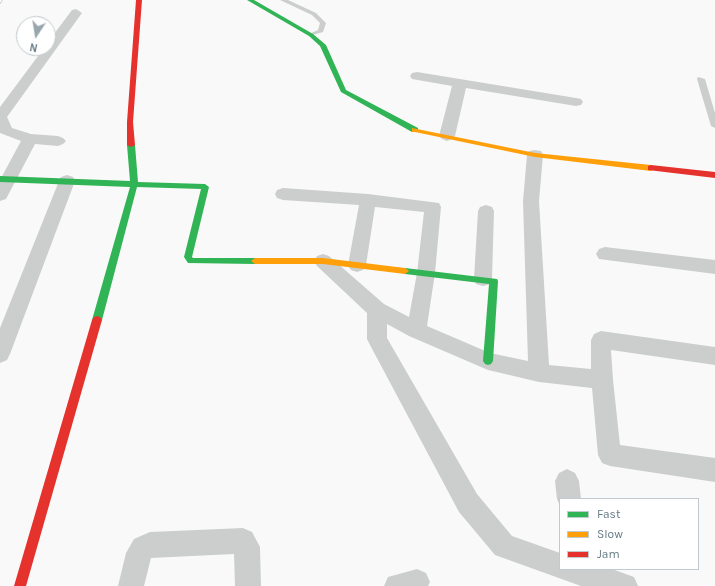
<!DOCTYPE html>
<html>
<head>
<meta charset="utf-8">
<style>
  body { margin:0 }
  #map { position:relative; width:715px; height:586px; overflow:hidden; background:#f9f9f9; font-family:Karla,sans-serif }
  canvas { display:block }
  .legend { position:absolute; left:559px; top:498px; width:140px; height:72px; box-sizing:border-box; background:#fff; border:1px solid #c1cace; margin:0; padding:5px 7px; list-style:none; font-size:12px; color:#647a84 }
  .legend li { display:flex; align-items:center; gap:8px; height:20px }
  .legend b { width:20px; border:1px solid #c1cace }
  .north { position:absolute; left:16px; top:16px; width:40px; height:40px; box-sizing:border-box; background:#fff; border:1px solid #c1cace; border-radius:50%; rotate:192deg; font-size:11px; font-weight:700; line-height:16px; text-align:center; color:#647a84 }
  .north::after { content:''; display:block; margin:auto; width:14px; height:18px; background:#98a6ad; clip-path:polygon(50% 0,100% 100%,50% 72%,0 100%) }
</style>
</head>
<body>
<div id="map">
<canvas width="715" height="586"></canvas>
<ul class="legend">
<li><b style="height:5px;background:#30b455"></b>Fast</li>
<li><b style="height:5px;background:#ff9f0a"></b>Slow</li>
<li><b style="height:5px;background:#e5322d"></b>Jam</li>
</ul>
<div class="north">N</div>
</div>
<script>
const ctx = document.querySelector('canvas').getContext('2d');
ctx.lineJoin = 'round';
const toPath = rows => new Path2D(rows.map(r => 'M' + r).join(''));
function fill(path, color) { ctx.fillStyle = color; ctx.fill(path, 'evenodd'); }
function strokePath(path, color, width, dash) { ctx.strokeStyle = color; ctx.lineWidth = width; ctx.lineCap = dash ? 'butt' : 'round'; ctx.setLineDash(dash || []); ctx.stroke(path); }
const lane = toPath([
  [280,0,288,0,316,13,326,23,323,32,309,36,309,34,318,30,320,23,312,15,280,0],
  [698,77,705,79,715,113,715,128,711,126,697,79,698,77]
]);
const street = toPath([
  [76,9,82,13,7,117,12,128,31,134,58,136,63,138,66,141,63,144,58,146,35,144,6,199,0,201,0,180,21,141,0,133,0,107,44,48,48,48,48,42,72,10,76,9],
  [417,72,576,98,581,99,583,102,581,105,576,106,466,88,455,136,452,139,447,141,442,139,439,136,452,86,412,79,410,76,412,73,417,72],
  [535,150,541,151,543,155,539,201,549,365,591,369,591,340,594,334,601,331,715,347,715,365,611,350,613,380,620,445,715,458,715,482,610,466,602,463,598,455,592,388,539,382,488,370,409,336,387,324,387,338,477,494,512,536,560,553,560,569,612,569,634,577,638,586,581,586,495,555,459,512,370,345,367,339,367,313,317,266,314,261,317,256,323,254,329,256,384,304,409,317,417,273,424,212,375,207,366,265,363,270,357,272,351,270,348,265,359,205,283,200,277,198,275,194,277,190,283,188,368,194,439,203,441,207,435,273,427,326,490,353,528,361,523,201,527,155,529,151,535,150],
  [67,175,73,177,75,181,10,354,7,360,0,363,0,328,59,181,61,177,67,175],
  [486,205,492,207,494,211,492,279,490,284,483,286,476,284,474,279,478,211,480,207,486,205],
  [605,247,715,260,715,274,599,259,596,254,599,249,605,247],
  [567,469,575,473,579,481,581,499,560,499,560,506,557,499,555,481,559,473,567,469],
  [243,528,252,532,260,547,261,586,235,586,234,554,151,558,144,586,118,586,126,553,134,539,150,532,243,528],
  [417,569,426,573,430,582,428,586,384,586,388,577,417,569]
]);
const fast = toPath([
  [247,0,254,0,313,34,326,45,346,90,418,128,418,132,412,132,341,92,320,46,309,36,247,0],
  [128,143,131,143,135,145,138,182,205,184,209,187,192,257,193,258,255,258,259,261,255,264,188,263,184,257,201,189,137,187,102,320,100,323,97,324,94,323,92,320,130,187,0,182,0,176,130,181,127,145,128,143],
  [405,268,497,279,498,281,493,361,491,364,488,365,485,364,483,361,489,284,405,274,401,271,405,268]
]);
const slow = toPath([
  [412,128,535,153,651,165,655,168,651,171,535,157,415,132,412,132,412,128],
  [255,258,323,258,405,268,409,271,405,274,323,264,255,264,251,261,255,258]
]);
const jam = toPath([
  [136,0,142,0,133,122,135,145,131,147,127,145,127,122,136,0],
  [651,165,715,172,715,178,648,170,648,166,651,165],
  [97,316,100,317,102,320,26,586,14,586,92,320,94,317,97,316]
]);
const rail = toPath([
  [0,2,1,0]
]);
fill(lane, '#cccece');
fill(street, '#cccece');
fill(fast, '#30b455');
fill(slow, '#ff9f0a');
fill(jam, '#e5322d');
strokePath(rail, '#c2c3c4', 3);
strokePath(rail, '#fff', 2, [6]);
</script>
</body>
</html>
